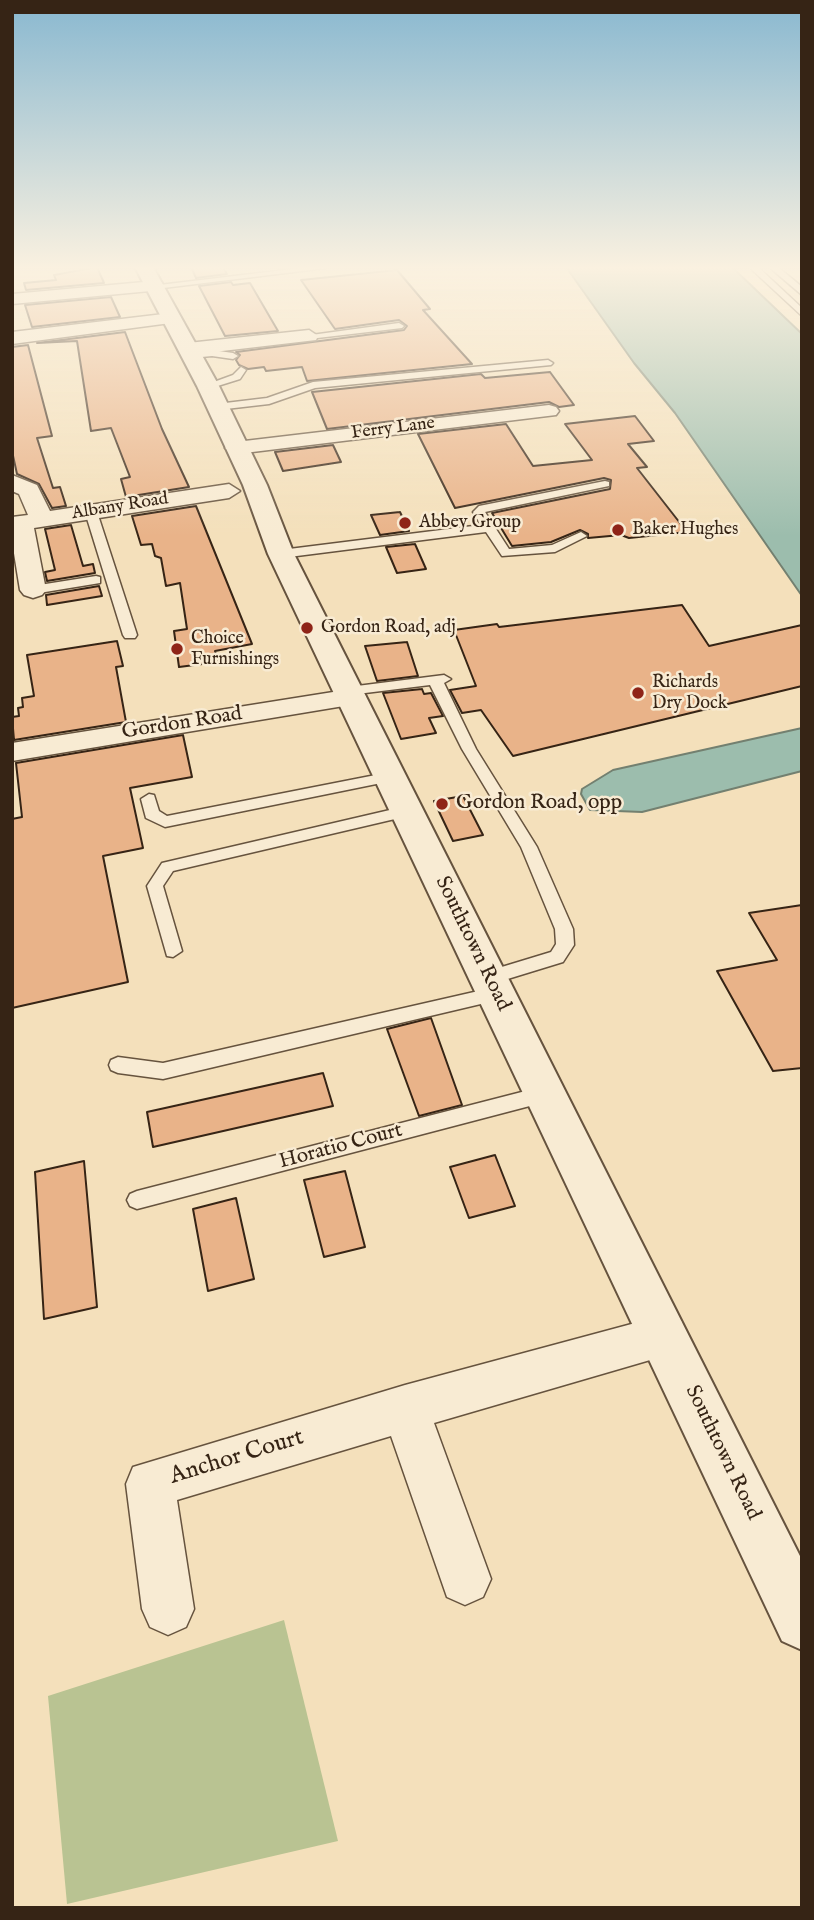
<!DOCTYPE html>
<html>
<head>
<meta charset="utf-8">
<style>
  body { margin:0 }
  #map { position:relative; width:814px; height:1920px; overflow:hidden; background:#f4e0bb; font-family:"IM FELL English",serif }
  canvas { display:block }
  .frame { position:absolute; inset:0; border:14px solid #362415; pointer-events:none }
</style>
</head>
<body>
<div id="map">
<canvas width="814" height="1920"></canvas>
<div class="frame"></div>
</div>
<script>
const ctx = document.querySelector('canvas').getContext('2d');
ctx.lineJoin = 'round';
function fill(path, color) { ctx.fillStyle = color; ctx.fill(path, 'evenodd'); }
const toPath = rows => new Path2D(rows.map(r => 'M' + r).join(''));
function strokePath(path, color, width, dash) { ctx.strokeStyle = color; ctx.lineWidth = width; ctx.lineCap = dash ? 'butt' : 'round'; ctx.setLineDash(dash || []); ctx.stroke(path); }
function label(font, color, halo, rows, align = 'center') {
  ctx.font = font + ' "IM FELL English",serif'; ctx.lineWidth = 5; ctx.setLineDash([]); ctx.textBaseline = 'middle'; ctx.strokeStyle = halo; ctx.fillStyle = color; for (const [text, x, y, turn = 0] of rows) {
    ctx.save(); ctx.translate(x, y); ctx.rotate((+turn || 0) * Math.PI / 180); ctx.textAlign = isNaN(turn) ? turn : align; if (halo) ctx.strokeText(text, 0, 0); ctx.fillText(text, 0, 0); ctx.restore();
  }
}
const green = toPath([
  [284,1620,338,1841,67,1904,48,1696]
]);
const water = toPath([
  [566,267,732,267,802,334,802,596,675,413,634,363,566,267],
  [802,728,802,771,642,812,590,810,581,794,582,789,613,770,802,728]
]);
const building = toPath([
  [97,267,104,283,26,290,24,283,56,280,54,275,97,267],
  [191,267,223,267,227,274,196,278,191,267],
  [397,270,430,309,423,310,472,364,307,381,302,367,266,371,264,367,248,369,239,365,236,360,240,355,236,352,404,330,407,326,399,320,335,329,301,280,397,270],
  [231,282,233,285,250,283,278,331,225,336,199,286,231,282],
  [111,297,120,317,32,327,25,305,111,297],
  [125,332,162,429,189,487,126,497,121,479,130,477,111,428,91,431,77,341,37,343,125,332],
  [28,345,52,436,37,438,53,488,60,487,66,506,52,508,39,484,17,474,12,451,12,347,28,345],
  [550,372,574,405,559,407,549,402,327,429,312,392,481,374,485,378,550,372],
  [635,416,654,441,628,444,647,467,637,468,687,532,629,538,621,535,588,538,588,534,580,530,551,542,512,546,492,513,610,489,611,480,604,478,455,508,418,434,506,424,533,466,592,460,565,424,635,416],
  [333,445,341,462,283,471,275,452,333,445],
  [196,506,252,644,215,651,218,662,179,667,174,631,187,629,180,583,166,586,161,558,155,556,152,544,141,545,132,516,196,506],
  [400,512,409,531,380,535,371,515,400,512],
  [71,525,83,566,93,564,95,573,47,581,45,572,55,570,45,529,71,525],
  [415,544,426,569,397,573,386,547,415,544],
  [99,586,102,596,47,605,46,595,99,586],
  [682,605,709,646,802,625,802,686,513,756,481,710,462,713,450,690,476,686,454,630,497,624,499,627,682,605],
  [117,641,123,666,116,667,126,722,14,740,12,717,19,716,18,708,23,707,22,698,34,696,27,655,117,641],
  [407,642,418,676,377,681,365,646,407,642],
  [422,689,424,694,431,693,443,716,429,718,436,733,401,739,383,693,422,689],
  [183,735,192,777,130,788,143,848,103,856,128,982,12,1008,12,819,22,817,16,763,183,735],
  [463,796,483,835,453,841,434,801,463,796],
  [802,905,802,1068,773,1071,717,971,777,960,749,913,802,905],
  [431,1018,462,1105,419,1116,387,1029,431,1018],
  [323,1073,333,1106,153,1147,147,1112,323,1073],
  [495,1155,515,1206,469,1218,450,1167,495,1155],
  [84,1161,97,1307,44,1319,35,1172,84,1161],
  [345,1171,365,1247,324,1257,304,1180,345,1171],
  [236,1198,254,1279,208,1291,193,1209,236,1198]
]);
const service = toPath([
  [309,267,335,267,155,289,151,286,309,267],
  [749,267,758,267,802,308,802,316,749,267],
  [769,267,778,267,802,287,802,295,769,267],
  [399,323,404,326,402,328,309,339,304,336,399,323],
  [212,350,233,353,238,356,233,359,212,356,191,358,186,355,212,350],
  [548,360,553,363,551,365,315,388,269,404,217,410,212,407,217,404,267,398,313,382,548,360],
  [241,367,246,370,240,379,208,389,203,386,233,375,241,367],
  [605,481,609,482,609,486,485,512,509,549,552,545,581,532,587,536,555,552,502,556,486,532,281,558,275,554,281,550,481,525,473,512,479,506,605,481],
  [87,510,97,512,137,635,135,638,125,638,123,635,85,512,87,510],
  [96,576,100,577,100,583,33,594,27,590,33,586,96,576],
  [444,675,451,679,444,683,476,749,537,847,573,929,574,945,563,962,488,985,482,983,479,978,482,973,551,952,556,944,555,929,521,847,462,749,430,685,349,695,342,691,349,687,444,675],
  [391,772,396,774,399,777,396,780,165,827,146,818,141,799,149,794,154,795,159,811,167,816,391,772],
  [407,806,415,811,412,815,173,871,163,886,182,951,173,957,167,956,147,886,162,863,407,806],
  [496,987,502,989,505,994,502,999,163,1079,118,1073,111,1070,109,1065,111,1060,118,1057,163,1063,496,987],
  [545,1086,552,1088,555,1094,552,1100,545,1102,137,1209,130,1206,127,1200,130,1194,137,1191,545,1086]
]);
const minor = toPath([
  [155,281,161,282,164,286,161,290,12,304,12,294,155,281],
  [172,313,178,314,181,318,178,322,12,344,12,332,172,313],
  [309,330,318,336,316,340,188,355,179,349,188,343,309,330],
  [549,405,556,407,559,411,556,415,236,454,225,448,236,442,549,405],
  [12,475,37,485,50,511,229,484,240,491,229,498,34,528,46,590,42,595,33,598,24,595,20,590,12,541,12,517,28,515,19,494,12,491,12,475],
  [352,689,362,691,366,697,362,703,12,761,12,743,352,689],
  [665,1315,681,1321,687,1336,681,1351,434,1423,491,1579,483,1597,465,1605,447,1597,391,1436,177,1500,194,1609,186,1627,168,1635,150,1627,142,1609,126,1484,133,1467,405,1385,665,1315]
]);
const tertiary = toPath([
  [135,267,153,267,219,386,267,485,294,554,802,1560,802,1650,782,1641,268,554,243,485,197,386,135,267]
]);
const markers = [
  [405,523,7,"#8f2418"],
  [618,530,7,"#8f2418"],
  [307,628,7,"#8f2418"],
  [177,649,7,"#8f2418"],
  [638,693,7,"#8f2418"],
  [442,804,7,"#8f2418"]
];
const farStreetnames = [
  ["Ferry Lane",393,429,-7],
  ["Albany Road",120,507,-9]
];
const farPoinames = [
  ["Abbey Group",419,523],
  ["Baker Hughes",632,530],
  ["Gordon Road, adj",321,628],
  ["Choice",191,639],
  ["Furnishings",191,660],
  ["Richards",652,683],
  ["Dry Dock",652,704]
];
const streetNames = [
  ["Gordon Road",182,724,-9],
  ["Southtown Road",472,944,64],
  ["Horatio Court",341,1147,-15],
  ["Southtown Road",722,1453,64]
];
const poiNames = [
  ["Gordon Road, opp",456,804]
];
const nearStreetnames = [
  ["Anchor Court",237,1458,-17]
];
fill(green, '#b9c392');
fill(water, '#9cbdad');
strokePath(water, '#738070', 2);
fill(building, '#e9b389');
strokePath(building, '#362415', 2);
strokePath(service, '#66533e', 3);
strokePath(minor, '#66533e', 3);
strokePath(tertiary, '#66533e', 4);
fill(service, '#f8ebd3');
fill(minor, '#f8ebd3');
fill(tertiary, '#f8ebd3');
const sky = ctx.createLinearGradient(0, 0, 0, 536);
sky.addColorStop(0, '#89b8d0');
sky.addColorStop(0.5, '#faf1e0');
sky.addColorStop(1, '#faf1e000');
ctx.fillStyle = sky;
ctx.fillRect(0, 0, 814, 536);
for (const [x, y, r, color] of markers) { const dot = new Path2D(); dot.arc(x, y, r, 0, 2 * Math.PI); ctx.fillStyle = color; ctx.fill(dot); strokePath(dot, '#f8ebd3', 2.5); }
label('18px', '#362415', '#f8ebd3', farStreetnames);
label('18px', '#362415', '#f8ebd3', farPoinames, 'left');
label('21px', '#362415', '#f8ebd3', streetNames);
label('21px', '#362415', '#f8ebd3', poiNames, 'left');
label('24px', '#362415', '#f8ebd3', nearStreetnames);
</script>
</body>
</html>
